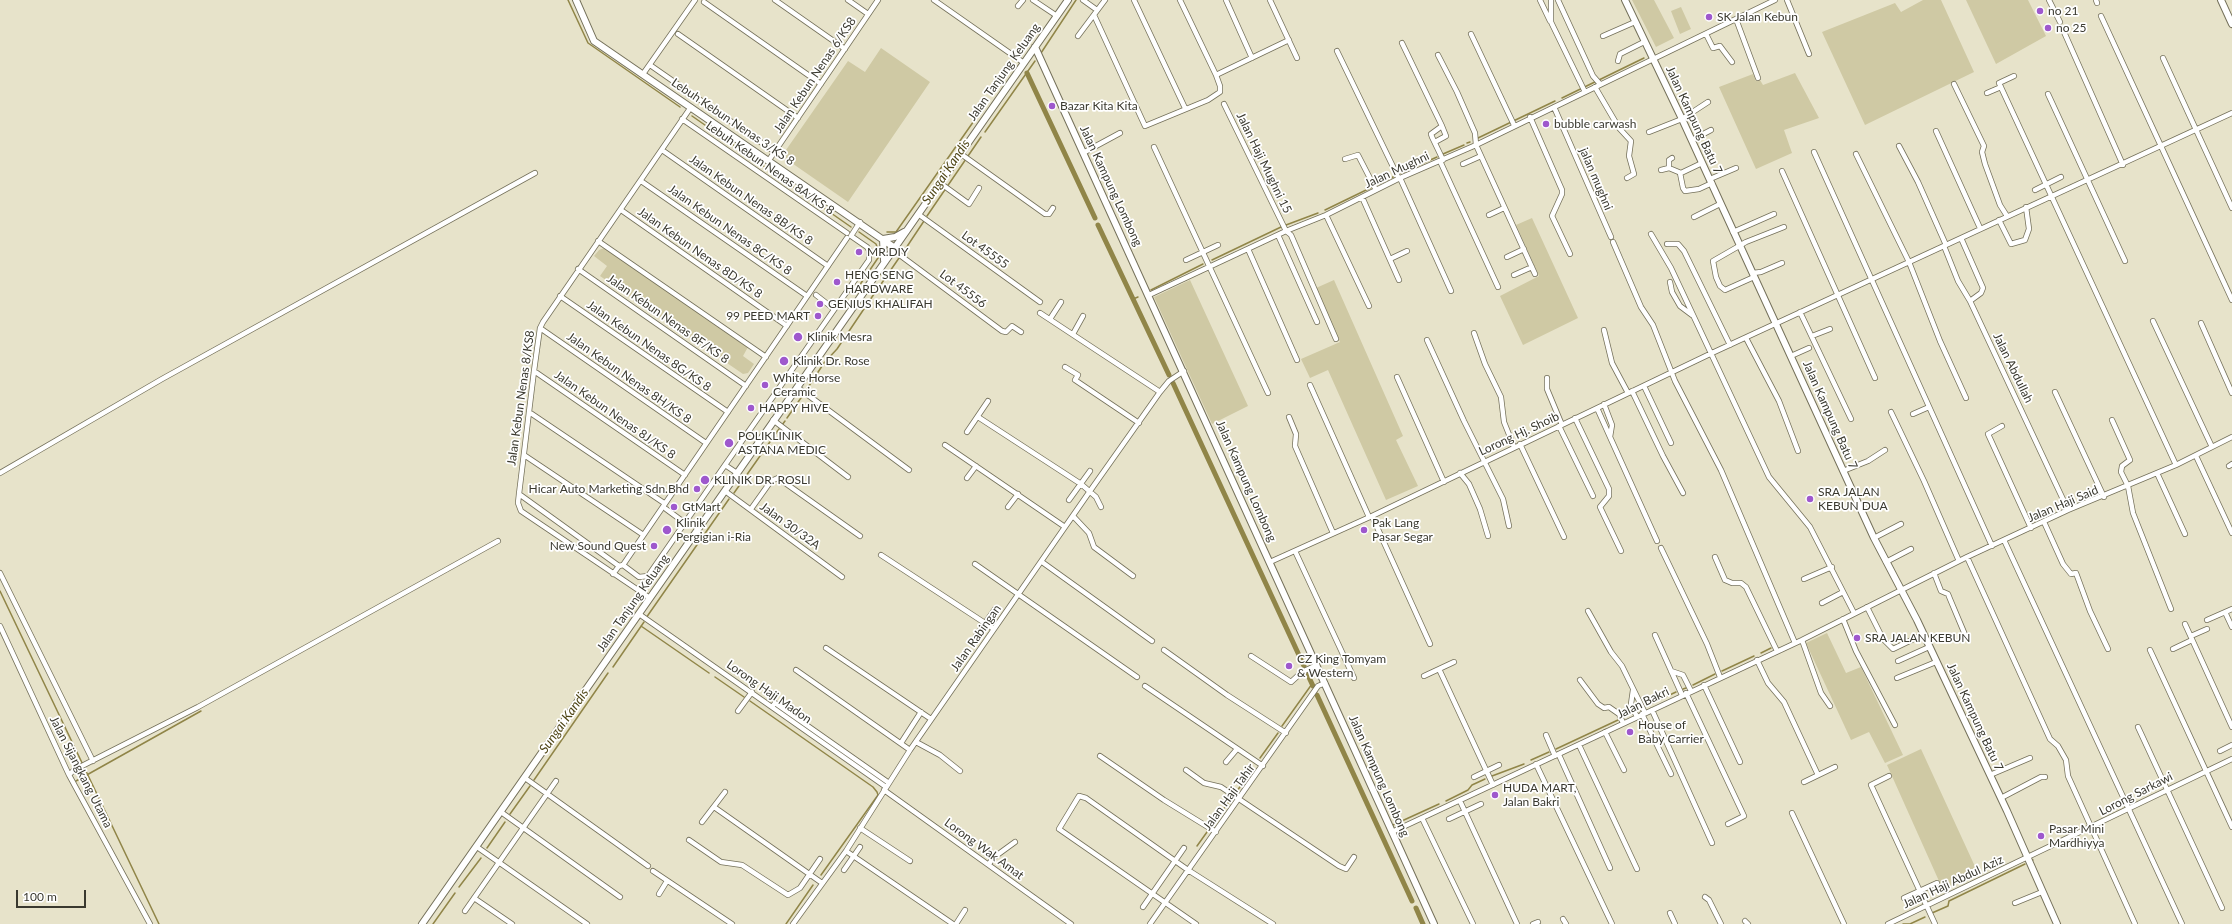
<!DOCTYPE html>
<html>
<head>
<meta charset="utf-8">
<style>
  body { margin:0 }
  #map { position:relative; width:2232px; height:924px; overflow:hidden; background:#e7e3ca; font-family:Lato,sans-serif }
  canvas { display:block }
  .scale { position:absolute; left:16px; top:890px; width:70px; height:18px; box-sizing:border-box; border:2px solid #3a392f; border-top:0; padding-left:5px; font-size:12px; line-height:14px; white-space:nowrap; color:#3a392f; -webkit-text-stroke:3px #fff; paint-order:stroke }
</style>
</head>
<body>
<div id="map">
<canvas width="2232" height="924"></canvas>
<div class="scale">100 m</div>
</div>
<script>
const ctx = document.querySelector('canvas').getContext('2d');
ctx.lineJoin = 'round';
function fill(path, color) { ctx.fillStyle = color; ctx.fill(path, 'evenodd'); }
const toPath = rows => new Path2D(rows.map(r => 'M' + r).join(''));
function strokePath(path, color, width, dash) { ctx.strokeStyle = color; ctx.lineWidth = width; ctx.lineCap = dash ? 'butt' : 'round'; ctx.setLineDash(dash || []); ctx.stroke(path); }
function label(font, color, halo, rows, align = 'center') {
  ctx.font = font + ' Lato,sans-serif'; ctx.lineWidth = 3.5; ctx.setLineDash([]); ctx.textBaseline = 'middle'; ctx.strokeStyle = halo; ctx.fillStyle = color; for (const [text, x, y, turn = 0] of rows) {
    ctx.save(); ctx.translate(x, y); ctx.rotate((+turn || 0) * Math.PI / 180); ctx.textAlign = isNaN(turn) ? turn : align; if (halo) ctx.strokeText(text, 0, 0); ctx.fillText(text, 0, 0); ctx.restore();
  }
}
const green = toPath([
  [1632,0,1654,0,1674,38,1656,47],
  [1923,0,1941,0,1974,72,1865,125,1822,32,1895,3,1901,12],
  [1966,0,2028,0,2046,36,1996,64],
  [1681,7,1691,29,1680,34,1671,11],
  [881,48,930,82,848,202,786,159,786,150,848,61,865,72],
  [1795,73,1819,118,1784,130,1792,153,1756,169,1719,87,1753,74,1756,81,1760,80,1763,85],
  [1532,218,1578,318,1523,345,1500,296,1539,276,1516,225],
  [604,248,748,347,743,356,754,364,748,373,743,374,600,276,607,266,594,256,599,250],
  [1190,280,1248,406,1212,424,1154,297],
  [1334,280,1403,436,1396,440,1418,486,1386,500,1328,370,1310,378,1301,359,1340,342,1316,288],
  [1827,633,1846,673,1861,667,1903,755,1885,763,1869,732,1851,740,1806,643],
  [1921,749,1978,873,1943,890,1887,765]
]);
const stream = toPath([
  [568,0,588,43,680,107],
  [1041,53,1076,0],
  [1562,98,1644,58],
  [692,116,851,227],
  [985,132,1035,61],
  [1478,138,1555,101],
  [1467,143,1470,142],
  [1443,154,1464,145],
  [1401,173,1437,157],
  [1325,210,1395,176],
  [927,216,981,137],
  [1286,225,1318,213],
  [887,232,896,232,983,108],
  [902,254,924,221],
  [1212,260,1281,227],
  [857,289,880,255,876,244,859,232],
  [877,290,899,258],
  [1151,290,1203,264],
  [1133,299,1138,297],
  [805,392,824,363,837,349,874,294],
  [787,418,803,395],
  [782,425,785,421],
  [734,493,779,429],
  [0,591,159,924],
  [646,618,729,499],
  [641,626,709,673],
  [1761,653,1771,648],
  [613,667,644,622],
  [1722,671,1754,656],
  [715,677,744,697],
  [1693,685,1715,674],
  [1683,689,1686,688],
  [750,701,873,787,877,792,878,795,821,875],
  [1646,706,1676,692],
  [1638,710,1640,710],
  [1624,717,1632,713],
  [1282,726,1312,684],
  [1556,749,1618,720],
  [1260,758,1278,733],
  [1531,760,1549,752],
  [1492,776,1524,764],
  [534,780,608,673],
  [76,781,201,711],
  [1235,794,1253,768],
  [1446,801,1468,790,1472,785,1485,779],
  [510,814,530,786],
  [1213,824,1230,800],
  [1393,825,1439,804],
  [1197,846,1207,832],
  [487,848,505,822],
  [2032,860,2033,860],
  [459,887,481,858],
  [1932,913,1948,906,1949,901,2025,864],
  [433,924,455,893],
  [786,924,813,885],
  [1903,924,1910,924,1925,917]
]);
const canal = toPath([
  [1027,73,1095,218],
  [1098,225,1169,375],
  [1173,383,1304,666],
  [1307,673,1313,686],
  [1317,695,1412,901],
  [1416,908,1423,924]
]);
const street = toPath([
  [775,0,845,49],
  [848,0,868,14],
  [934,0,1024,63],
  [1033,0,1057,16],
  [1083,0,1097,10],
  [1134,0,1185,108],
  [1226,0,1252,58],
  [1270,0,1297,58],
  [1540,0,1550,21],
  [1551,0,1551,22,1585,92],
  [1558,0,1593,76,1600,84],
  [1787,0,1809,54],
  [2049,0,2060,22],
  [2096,0,2097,3],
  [704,2,821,84],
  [1018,6,1023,0],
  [1094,15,1145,126,1208,100,1220,92,1220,86,1216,75,1180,0],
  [2101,16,2232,300],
  [1736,19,1758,78],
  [2064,32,2123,165],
  [678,34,798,118],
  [1471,34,1514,125],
  [1706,34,1713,48,1720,46,1732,62],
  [1078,36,1105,0],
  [1603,36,1635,22],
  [1402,43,1442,126],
  [1337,51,1399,179],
  [1438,55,1457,92,1475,133,1476,145,1535,274],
  [2163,58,2232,208],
  [1618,61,1620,54,1644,42],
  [650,65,775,152],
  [643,74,695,0],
  [1216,75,1289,40],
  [2014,76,1999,83,2176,465],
  [1954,84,1984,146,1982,152,1985,164,2000,205,2007,216],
  [1595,87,1619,128,1631,141,1629,156,1634,174,1627,178],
  [1987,93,2001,87],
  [2048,94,2125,261],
  [1224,104,1286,231,1291,235,1336,339],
  [1554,107,1611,237],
  [1530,117,1562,190,1562,194,1552,216,1570,254],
  [682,119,847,233],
  [1936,131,1980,228],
  [1649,132,1682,119,1708,102],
  [1692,140,1711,130],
  [1435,142,1446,136,1442,126,1431,134,1432,137,1443,160],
  [1899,146,1918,182,1946,245],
  [1154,147,1268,393],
  [662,150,828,266],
  [1814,152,1992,546],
  [1083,153,1120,133],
  [961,154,1045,214,1049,214,1053,208],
  [1856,154,1909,262,1940,341,1966,398],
  [1345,159,1358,155,1376,190],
  [769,160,878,0],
  [1440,161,1498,287],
  [1463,164,1481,156],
  [1669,168,1669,160,1672,158],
  [1661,170,1669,168,1681,173,1702,163],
  [1782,171,1875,378],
  [1680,173,1683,188,1685,191,1699,189,1712,183],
  [1400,178,1451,291],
  [1710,179,1736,168],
  [641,181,807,296],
  [940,183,969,204,979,188],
  [2035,190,2061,177],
  [1362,197,1399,280],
  [621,210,787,326],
  [918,214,1040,302],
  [1326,215,1369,306],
  [1489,215,1504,208],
  [1694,217,1720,204],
  [1999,220,2011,244,2025,240,2029,229,2026,207],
  [1733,232,1774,214],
  [1651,234,1671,268,1769,477,1810,527,1854,613],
  [1278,235,1317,322],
  [1961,238,1983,288,1981,293,1970,301,2068,510],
  [598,241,766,357],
  [1613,242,1641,307,1653,325,1675,381,1721,470,1795,643],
  [1667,244,1678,244,1684,251,1730,345],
  [1944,246,1958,281,1970,301],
  [1248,249,1297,360],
  [893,250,1002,331,1006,332,1012,326,1021,332],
  [1507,257,1524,249],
  [1390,259,1407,251],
  [1186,260,1218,245],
  [578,269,746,386],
  [1753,273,1761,272,1782,263],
  [1514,275,1532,267],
  [1754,277,1725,290,1720,286,1716,277,1713,261,1746,242,1784,227],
  [1670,282,1672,292,1680,306,1692,315],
  [816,295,834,309],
  [1149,295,1286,231,1326,215,1400,178,1476,145,1775,0],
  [560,296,728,412],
  [1800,312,1851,419],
  [1040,313,1160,392],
  [1050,319,1061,302],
  [2153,321,2212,447],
  [2201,323,2232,393],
  [540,328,706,443],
  [1604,330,1612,363,1628,393],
  [1474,333,1485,364,1501,397,1504,422,1514,447],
  [1073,334,1083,316],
  [1812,336,1830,329],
  [1746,338,1779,401,1798,451],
  [1427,340,1464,421,1503,499,1509,526],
  [1791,356,1809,348],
  [1065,367,1078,375,1075,380,1139,423],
  [534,371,685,475],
  [1397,377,1444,482],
  [1547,378,1547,389,1562,425],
  [1310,385,1369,517],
  [1644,386,1671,443],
  [797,387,909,470],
  [1632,391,1663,456,1683,493],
  [2055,392,2104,497],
  [1604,404,1612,425,1610,437,1657,541],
  [1597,408,1610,437],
  [529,412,664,503],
  [1891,412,1924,481,1959,561],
  [1913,414,1929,407],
  [978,417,1081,484,1096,497,1101,507],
  [1289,417,1296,434,1295,446,1333,533],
  [1575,418,1609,489,1609,496,1600,507,1621,551],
  [773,420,848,477],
  [2112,420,2130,460,2122,466,2121,472,2128,486,2133,513,2171,609],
  [1559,426,1593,496],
  [2002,426,1988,434,2031,528],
  [967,432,988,401],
  [1520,444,1564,537],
  [945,445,1065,527],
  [524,455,642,534],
  [2196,456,2232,533],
  [725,465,737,473],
  [2229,466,2232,464],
  [1843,471,1868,461,1885,450],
  [0,473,162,379,535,173],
  [1460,473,1469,484,1480,509,1488,536],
  [2157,473,2185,534],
  [967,478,976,466],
  [725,491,842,577],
  [519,494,619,566],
  [1069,500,1090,471],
  [1008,507,1018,494],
  [666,509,685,523],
  [751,509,771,481,778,478,860,536],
  [1073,516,1089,533,1094,547,1133,576],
  [1372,516,1430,644],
  [2044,522,2063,564,2071,574,2076,573,2090,611,2108,649],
  [1874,538,1901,524],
  [2004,540,2182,924],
  [1661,548,1707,644,1720,677],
  [1295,551,1354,678],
  [881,555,994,629],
  [1715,557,1725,580,1732,583,1741,583,1746,587,1777,651],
  [1967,557,2050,739,2058,746,2066,760,2068,776,2135,924],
  [1042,562,1152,641],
  [1270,562,1372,516,1712,353,2232,113],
  [1886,562,1911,549],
  [975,564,1137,677],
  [623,565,847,238],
  [0,573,93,761],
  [1934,573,1941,591,1948,594,1950,599,1966,637],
  [613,574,619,566,623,565,639,577,648,576,725,465,869,260,869,250,867,247,851,236,860,222],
  [1804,579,1832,567],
  [650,598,521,511,518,503,519,494,534,371,540,328,543,322,691,107],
  [1822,603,1843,592],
  [1867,607,1883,639,1893,649,1924,634],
  [1588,611,1611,652,1622,666,1645,713],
  [2225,612,2232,627],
  [639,614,886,787],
  [1843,619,1856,651,1895,725],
  [2207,620,2232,609],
  [2185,624,2232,727],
  [0,626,69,775,150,924],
  [1655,635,1682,695],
  [976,636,995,609],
  [2191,636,2207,629],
  [1802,640,1821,693,1830,706],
  [826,648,931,719],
  [2173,649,2192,640],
  [1164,650,1227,695,1286,733],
  [2150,650,2232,827],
  [1251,656,1291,682,1302,672,1317,665],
  [1757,660,1768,683,1784,702,1818,775],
  [1898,661,1929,647],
  [1439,669,1493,785],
  [796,670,910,750],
  [1671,671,1683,675,1691,691],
  [1424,676,1454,662],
  [1897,678,1936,662],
  [1580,680,1598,704,1604,708,1609,707,1619,714,1623,723],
  [1704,685,1740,762],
  [1145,686,1263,766],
  [1633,690,1631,704,1637,717],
  [1686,693,1744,816,1728,824],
  [772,707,775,703,889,783],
  [1652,710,1712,843],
  [738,711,752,692],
  [1642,714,1671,774],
  [2138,727,2222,908],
  [1605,732,1624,770],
  [1546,735,1555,756],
  [916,742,940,755,960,771],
  [901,743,921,712],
  [1579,745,1637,869],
  [2220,751,2232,745],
  [1559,755,1610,868],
  [1100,756,1164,800,1216,832],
  [1226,762,1237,749],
  [1536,764,1612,924],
  [1186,770,1204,783,1221,787,1339,866,1346,869,1354,857],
  [69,775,74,770,198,707,498,541],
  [1990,775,2030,758],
  [1889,776,1871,785,1935,924],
  [1474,777,1499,765],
  [525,778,648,866],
  [1804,782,1835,767],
  [884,790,1071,924],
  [2001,798,2041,777,2045,777],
  [1460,801,1517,924],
  [714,807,822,883],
  [501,812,620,897],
  [1792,813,1844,924],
  [1422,818,1473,924],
  [1449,819,1481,804],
  [702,822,725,792],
  [860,828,910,861],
  [1392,832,1802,640,1967,557,2068,510,2176,465,2232,437],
  [689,840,721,862,742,865,788,895,800,888,820,859],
  [477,847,587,924],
  [846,851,953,924],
  [989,864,993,858,1015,842],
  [844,870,860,847],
  [653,871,732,924],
  [659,894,667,881],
  [1705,897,1709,900,1721,924],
  [474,898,512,924],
  [1904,898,1937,883],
  [2015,903,2042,892],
  [1143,907,1184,848],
  [465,911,556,781],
  [1670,913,1675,924],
  [1563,919,1566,924],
  [1745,921,1748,924],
  [793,924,846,851,910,750,1090,491,1160,392,1169,381,1184,371],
  [956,924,965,910],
  [1150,924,1318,686,1325,683],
  [1196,924,1059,829,1079,796,1086,798,1188,870,1273,924],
  [1533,924,1538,922],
  [1888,924,2232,759]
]);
const secondary = toPath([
  [576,0,594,41,895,248],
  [1625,0,1682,119,1874,538,1917,620,2007,811,2057,924],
  [2221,0,2232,24],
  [1035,47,1434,924],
  [883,239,895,237,904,232],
  [883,239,884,260],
  [422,924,1068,0]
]);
const markers = [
  [2040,11,4,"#9e58cd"],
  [1709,17,4,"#9e58cd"],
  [2048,28,4,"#9e58cd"],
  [1052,106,4,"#9e58cd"],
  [1546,124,4,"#9e58cd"],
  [859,252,4,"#9e58cd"],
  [837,282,4,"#9e58cd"],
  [820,304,4,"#9e58cd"],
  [818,316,4,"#9e58cd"],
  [798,337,5,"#9e58cd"],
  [784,361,5,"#9e58cd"],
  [765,385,4,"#9e58cd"],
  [751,408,4,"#9e58cd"],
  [729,443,5,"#9e58cd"],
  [705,480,5,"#9e58cd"],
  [697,489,4,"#9e58cd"],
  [1810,499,4,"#9e58cd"],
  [674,507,4,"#9e58cd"],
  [667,530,5,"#9e58cd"],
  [1364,530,4,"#9e58cd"],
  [654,546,4,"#9e58cd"],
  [1857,638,4,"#9e58cd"],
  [1289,666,4,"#9e58cd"],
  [1630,732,4,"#9e58cd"],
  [1495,795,4,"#9e58cd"],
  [2041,836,4,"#9e58cd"]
];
const poiNames = [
  ["no 21",2048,11],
  ["SK Jalan Kebun",1717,17],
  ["no 25",2056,28],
  ["Bazar Kita Kita",1060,106],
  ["bubble carwash",1554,124],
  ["MR.DIY",867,252],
  ["HENG SENG",845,275],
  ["HARDWARE",845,289],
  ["GENIUS KHALIFAH",828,304],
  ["99 PEED MART",810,316,"right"],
  ["Klinik Mesra",807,337],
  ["Klinik Dr. Rose",793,361],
  ["White Horse",773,378],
  ["Ceramic",773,392],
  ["HAPPY HIVE",759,408],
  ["POLIKLINIK",738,436],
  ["ASTANA MEDIC",738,450],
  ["KLINIK DR. ROSLI",714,480],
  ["Hicar Auto Marketing Sdn.Bhd",689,489,"right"],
  ["SRA JALAN",1818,492],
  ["KEBUN DUA",1818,506],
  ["GtMart",682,507],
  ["Klinik",676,523],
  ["Pergigian i-Ria",676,537],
  ["Pak Lang",1372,523],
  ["Pasar Segar",1372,537],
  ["New Sound Quest",646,546,"right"],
  ["SRA JALAN KEBUN",1865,638],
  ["CZ King Tomyam",1297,659],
  ["& Western",1297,673],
  ["House of",1638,725],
  ["Baby Carrier",1638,739],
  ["HUDA MART,",1503,788],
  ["Jalan Bakri",1503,802],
  ["Pasar Mini",2049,829],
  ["Mardhiyya",2049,843]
];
const streetNames = [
  ["Jalan Tanjung Keluang",1004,72,-55],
  ["Jalan Kebun Nenas 6/KS8",815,75,-56],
  ["Jalan Kampung Batu 7",1694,120,65],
  ["Lebuh Kebun Nenas 3/KS 8",733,122,34],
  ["Jalan Haji Mughni 15",1264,163,64],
  ["Lebuh Kebun Nenas 8A/KS 8",770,168,35],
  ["Jalan Mughni",1397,170,-25],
  ["jalan mughni",1596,179,67],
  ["Jalan Kampung Lombong",1111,186,65],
  ["Jalan Kebun Nenas 8B/KS 8",751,200,35],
  ["Jalan Kebun Nenas 8C/KS 8",730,230,35],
  ["Lot 45555",985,250,36],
  ["Jalan Kebun Nenas 8D/KS 8",700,253,35],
  ["Lot 45556",963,289,37],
  ["Jalan Kebun Nenas 8F/KS 8",668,319,35],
  ["Jalan Kebun Nenas 8G/KS 8",649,346,35],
  ["Jalan Abdullah",2013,368,64],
  ["Jalan Kebun Nenas 8H/KS 8",629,378,35],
  ["Jalan Kebun Nenas 8/KS8",521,398,-82],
  ["Jalan Kebun Nenas 8J/KS 8",615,415,35],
  ["Jalan Kampung Batu 7",1830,415,66],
  ["Lorong Hj. Shoib",1519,434,-25],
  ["Jalan Kampung Lombong",1246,481,66],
  ["Jalan Haji Said",2063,504,-23],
  ["Jalan 30/32A",790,526,36],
  ["Jalan Tanjung Keluang",633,603,-55],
  ["Jalan Rabingan",976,638,-55],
  ["Lorong Haji Madon",769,692,35],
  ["Jalan Bakri",1643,703,-26],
  ["Jalan Kampung Batu 7",1975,717,65],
  ["Jalan Sijangkang Utama",81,772,63],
  ["Jalan Kampung Lombong",1379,776,66],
  ["Lorong Sarkawi",2136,794,-27],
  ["Jalan Haji Tahir",1229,797,-54],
  ["Lorong Wak Amat",984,849,36],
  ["Jalan Haji Abdul Aziz",1953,882,-25]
];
const waterNames = [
  ["Sungai Kandis",946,172,-56],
  ["Sungai Kandis",564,721,-55]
];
fill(green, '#cfc9a4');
strokePath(stream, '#908548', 1.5);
strokePath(canal, '#908548', 5);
strokePath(street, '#74705a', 6);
strokePath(secondary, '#74705a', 8);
strokePath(street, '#fff', 4.5);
strokePath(secondary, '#fff', 6);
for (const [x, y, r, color] of markers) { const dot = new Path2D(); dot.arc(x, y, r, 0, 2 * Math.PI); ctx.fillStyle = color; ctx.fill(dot); strokePath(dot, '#fff', 1.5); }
label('12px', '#3a392f', '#fff', poiNames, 'left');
label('12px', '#3a392f', '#fff', streetNames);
label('italic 13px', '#4f4616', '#fff', waterNames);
</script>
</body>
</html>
